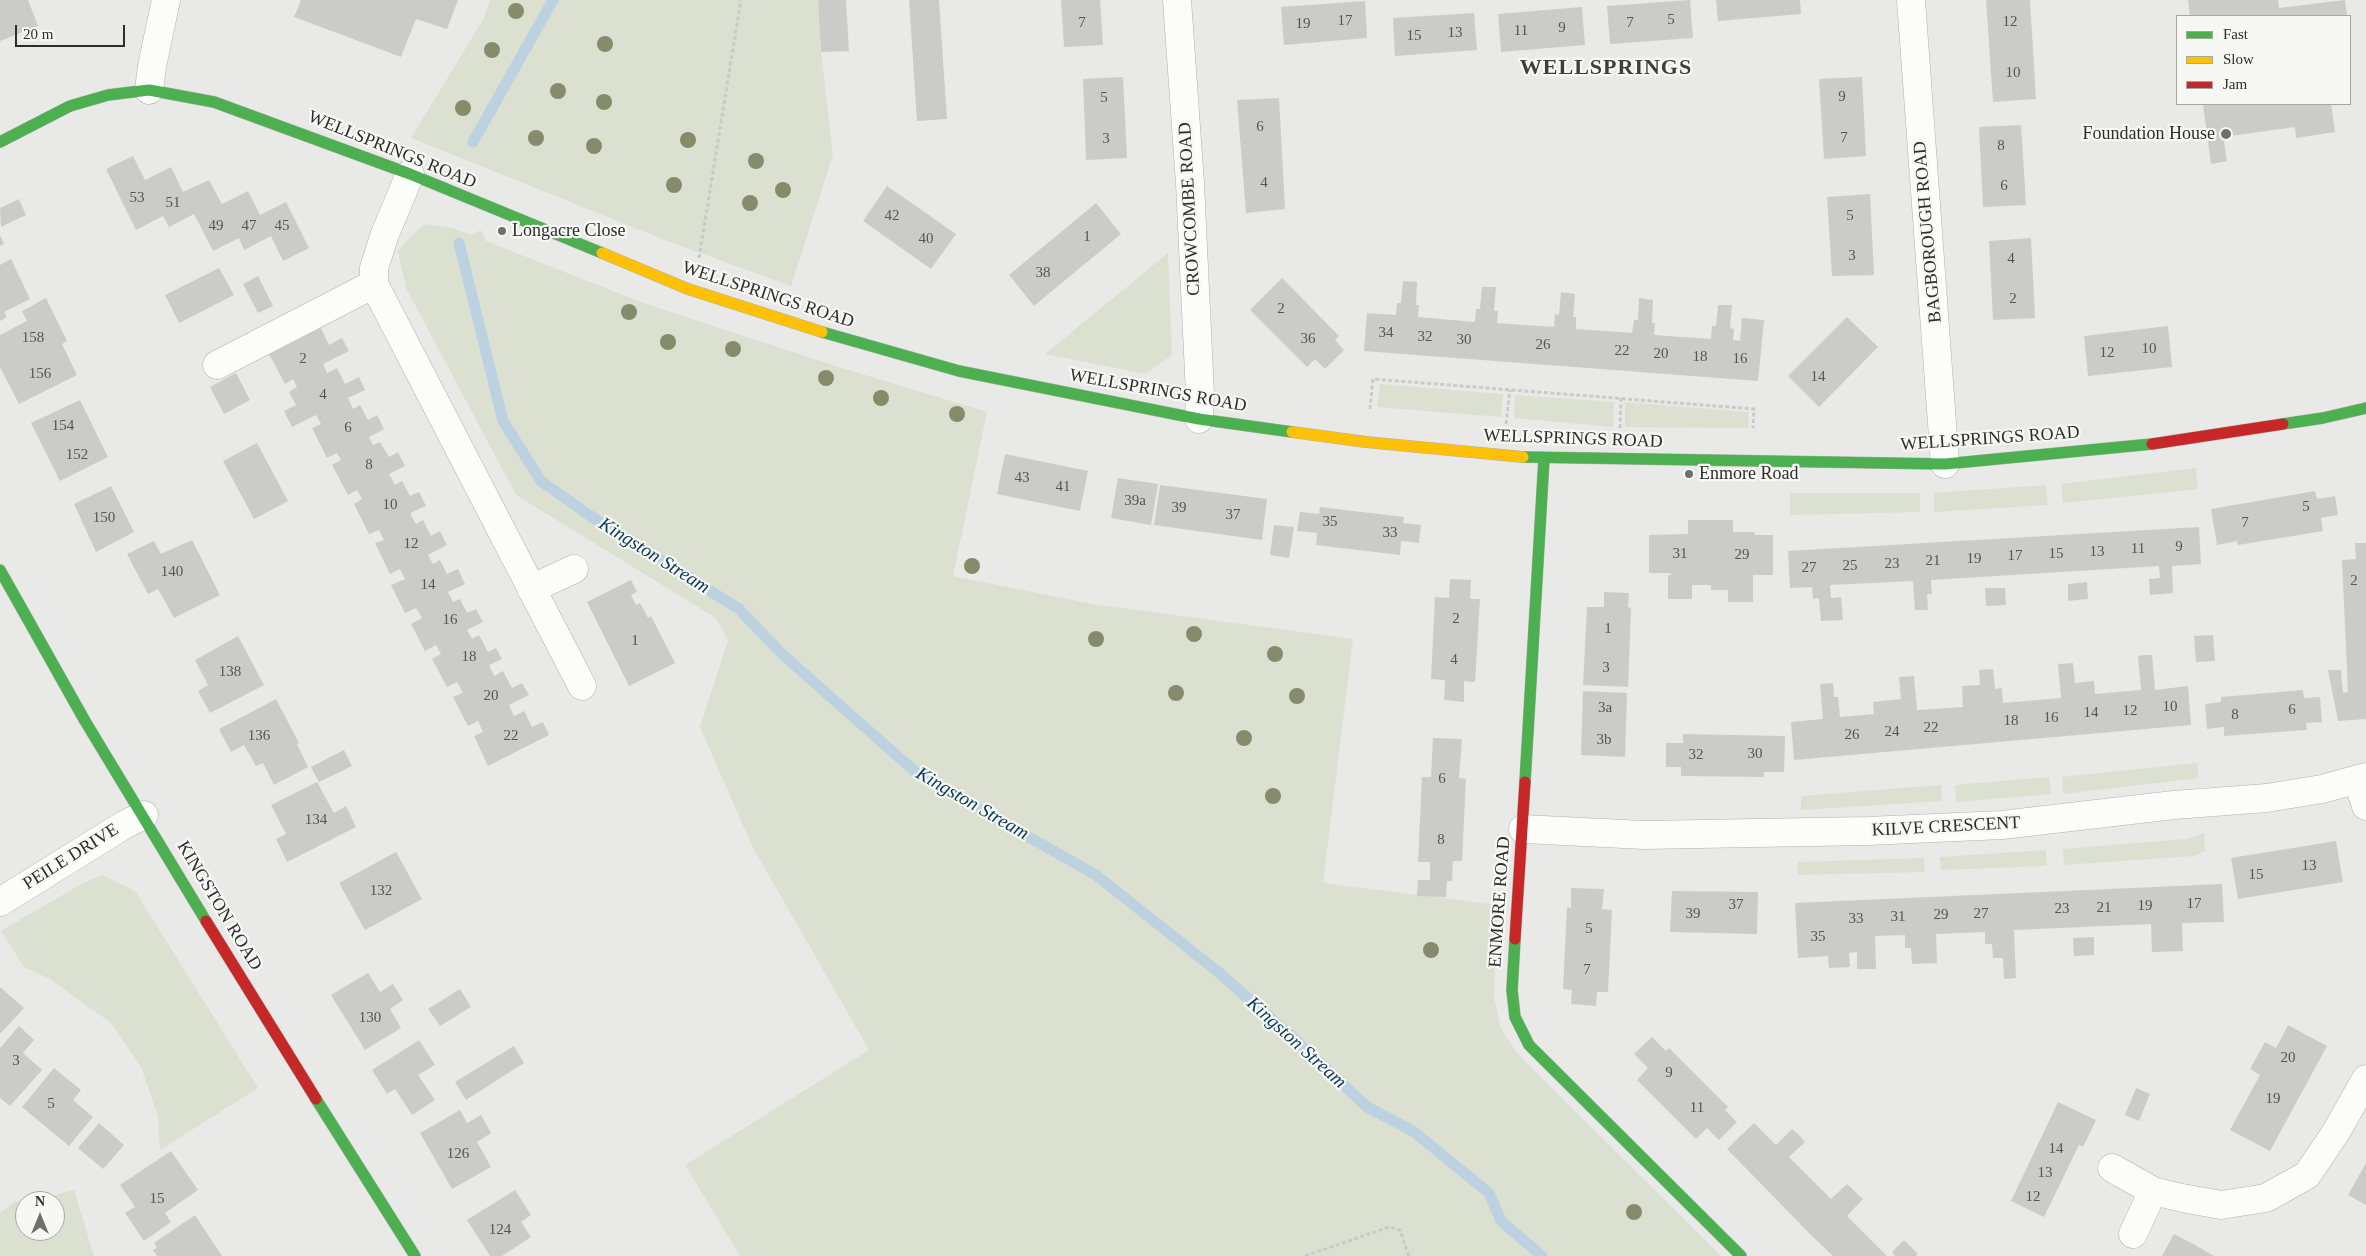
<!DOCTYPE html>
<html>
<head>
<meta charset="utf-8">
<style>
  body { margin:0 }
  #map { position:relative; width:2366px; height:1256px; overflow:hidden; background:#e9eae7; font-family:"Times New Roman",serif }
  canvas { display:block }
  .legend { position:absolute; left:2176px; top:15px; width:175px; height:90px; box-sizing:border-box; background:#f7f8f4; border:1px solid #a6a7a4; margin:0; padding:6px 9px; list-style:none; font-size:15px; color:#2d2d2c }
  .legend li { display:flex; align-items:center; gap:10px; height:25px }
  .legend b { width:25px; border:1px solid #a6a7a4 }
  .north { position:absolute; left:15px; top:1191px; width:50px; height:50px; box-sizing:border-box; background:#f7f8f4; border:1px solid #a6a7a4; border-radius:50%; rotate:0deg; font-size:14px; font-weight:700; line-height:20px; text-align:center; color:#2d2d2c }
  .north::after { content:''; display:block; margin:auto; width:18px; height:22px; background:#6f6f6d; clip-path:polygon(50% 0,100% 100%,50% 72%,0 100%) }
  .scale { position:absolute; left:15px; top:25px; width:110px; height:22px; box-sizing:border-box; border:2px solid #2d2d2c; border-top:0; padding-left:6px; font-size:15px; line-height:18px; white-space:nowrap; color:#2d2d2c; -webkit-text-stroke:4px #f7f8f4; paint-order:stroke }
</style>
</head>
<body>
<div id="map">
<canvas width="2366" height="1256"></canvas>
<ul class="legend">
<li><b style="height:6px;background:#4caf50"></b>Fast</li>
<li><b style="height:6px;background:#ffc107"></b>Slow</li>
<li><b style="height:6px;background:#c62828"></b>Jam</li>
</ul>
<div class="north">N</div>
<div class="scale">20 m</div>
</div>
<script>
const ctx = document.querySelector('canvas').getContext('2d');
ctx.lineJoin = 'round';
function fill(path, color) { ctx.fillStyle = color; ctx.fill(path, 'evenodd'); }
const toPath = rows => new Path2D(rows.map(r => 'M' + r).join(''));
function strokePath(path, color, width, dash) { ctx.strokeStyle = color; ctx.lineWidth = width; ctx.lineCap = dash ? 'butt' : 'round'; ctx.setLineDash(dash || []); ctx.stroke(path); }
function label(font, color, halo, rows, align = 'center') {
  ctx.font = font + ' "Times New Roman",serif'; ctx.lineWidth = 4.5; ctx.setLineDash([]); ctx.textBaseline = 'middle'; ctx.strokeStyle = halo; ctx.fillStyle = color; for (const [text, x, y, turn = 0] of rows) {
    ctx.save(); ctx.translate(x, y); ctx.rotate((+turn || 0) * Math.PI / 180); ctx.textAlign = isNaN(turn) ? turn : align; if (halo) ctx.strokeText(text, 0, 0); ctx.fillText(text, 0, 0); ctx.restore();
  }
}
const green = toPath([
  [490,0,818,0,821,52,833,155,791,286,667,241,411,138,484,18],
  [425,224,453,228,470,235,481,230,486,241,643,303,839,367,987,412,953,576,1093,604,1353,639,1323,883,1498,905,1494,997,1501,1029,1518,1054,1721,1256,740,1256,685,1165,869,1050,752,846,700,727,728,640,716,618,516,495,406,288,398,251,408,239],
  [1168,253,1172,355,1146,374,1045,354],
  [1380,384,1503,394,1501,417,1377,407],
  [1515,395,1614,402,1613,427,1514,418],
  [1625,402,1749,412,1748,428,1625,427],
  [2196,468,2198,489,2063,503,2061,484],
  [2046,485,2048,505,1934,512,1934,493],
  [1790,493,1920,493,1920,512,1790,515],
  [2197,763,2199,778,2063,794,2062,777],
  [2049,777,2051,794,1956,802,1955,785],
  [1941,785,1942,801,1801,810,1801,796],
  [2204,833,2205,851,2194,856,2064,865,2063,849,2186,839],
  [2046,850,2047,866,1941,870,1940,857],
  [1924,858,1925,872,1797,875,1798,862],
  [102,875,135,891,258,1088,160,1150,158,1117,141,1067,111,1023,50,979,24,967,1,931,78,886],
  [74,1190,94,1256,0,1256,0,1213,15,1201,25,1203,25,1231,55,1231,55,1201,32,1201]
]);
const stream = toPath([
  [473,142,553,0],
  [459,243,503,421,541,481,589,515,739,609,782,654,919,775,1096,875,1217,971,1299,1043,1367,1107,1413,1131,1489,1193,1501,1221,1542,1256]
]);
const building = toPath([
  [0,0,28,0,38,26,0,41],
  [301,0,458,0,447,29,416,19,401,57,294,17],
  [818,0,846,0,849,51,821,52],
  [909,0,939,0,947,119,917,121],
  [1061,0,1100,0,1103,45,1064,47],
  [1690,0,1693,38,1610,44,1607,6],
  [1716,0,1800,0,1801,14,1718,21],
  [1986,0,2030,0,2036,99,1993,102],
  [2188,0,2278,0,2279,8,2345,0,2347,16,2190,16],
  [1365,1,1367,38,1284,45,1281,7],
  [1582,7,1585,45,1501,52,1498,14],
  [1474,13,1477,50,1395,56,1393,18],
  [1123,77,1127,158,1086,160,1083,79],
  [1862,77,1866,156,1824,159,1819,79],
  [1279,98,1285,209,1246,213,1237,100],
  [2203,104,2331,104,2335,132,2296,138,2295,127,2230,136,2224,142,2227,161,2211,164],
  [2021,125,2026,205,1983,207,1979,127],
  [133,156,145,180,171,167,183,192,209,180,222,204,248,191,260,215,286,202,309,248,283,261,271,236,244,250,239,238,213,251,194,214,169,227,163,216,136,230,106,169],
  [887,186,956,234,931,269,863,221],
  [1870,194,1874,275,1832,276,1827,197],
  [19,199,26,215,1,227,0,208],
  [1096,203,1121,234,1034,306,1009,275],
  [0,235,4,244,0,246],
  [2031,238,2035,318,1993,320,1989,241],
  [11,259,30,299,4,312,7,317,0,321,0,265],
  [219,268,234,295,179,323,165,295],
  [258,276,273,306,258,313,243,284],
  [1282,278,1339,336,1335,340,1344,350,1325,369,1315,359,1307,367,1250,310],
  [1403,281,1417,282,1416,305,1419,305,1418,317,1475,322,1476,309,1480,309,1482,287,1496,287,1494,311,1498,311,1497,323,1554,327,1555,314,1559,315,1561,292,1575,294,1573,317,1576,317,1576,329,1632,333,1634,320,1638,320,1639,298,1653,300,1652,323,1655,323,1654,335,1711,339,1712,326,1716,326,1718,305,1732,305,1730,328,1734,329,1733,340,1740,341,1742,318,1764,320,1758,381,1364,351,1367,313,1396,315,1397,303,1401,303],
  [46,298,67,341,62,344,77,375,19,404,0,367,0,335,27,321,22,311],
  [1847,317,1878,347,1819,407,1788,376],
  [2168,326,2172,367,2088,376,2084,336],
  [321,328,329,345,342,338,349,351,323,364,327,373,337,368,345,384,359,377,365,390,348,398,353,409,360,405,368,420,377,415,384,429,369,437,373,445,380,442,389,457,398,452,405,466,389,474,395,485,402,481,410,496,419,492,426,506,410,513,416,524,423,520,431,536,440,531,447,545,428,555,433,564,440,560,447,574,458,569,465,584,448,592,453,602,460,599,467,613,476,609,483,622,467,630,472,639,479,635,488,652,496,648,502,659,489,665,494,676,503,671,512,688,522,683,529,695,509,705,514,716,524,711,532,727,543,722,549,735,488,766,474,736,483,732,478,721,468,726,453,697,463,693,457,682,447,687,432,659,441,654,436,645,425,651,411,624,422,618,416,608,405,613,391,585,405,579,400,569,390,574,375,543,384,540,379,530,369,534,354,504,362,499,357,490,348,495,332,465,341,460,337,453,327,458,312,428,321,424,316,415,292,427,284,411,296,405,289,392,297,387,293,379,285,384,269,354],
  [236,373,250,400,224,414,210,387],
  [80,400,108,457,60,481,31,423],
  [257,443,288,501,254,519,223,461],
  [1005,454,1088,471,1080,511,997,494],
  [1118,478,1158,484,1151,525,1111,518],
  [1160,485,1267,499,1262,540,1154,525],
  [111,486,134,532,96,552,74,504],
  [2315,491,2317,499,2335,496,2338,515,2321,518,2323,531,2238,545,2237,541,2217,545,2211,509],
  [1320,507,1404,517,1403,523,1421,525,1419,543,1401,541,1400,555,1316,545,1317,533,1297,531,1300,512,1319,514],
  [1688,520,1733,520,1733,532,1755,532,1755,535,1773,535,1773,575,1753,575,1753,602,1728,602,1728,590,1711,590,1711,585,1692,585,1692,599,1668,599,1668,575,1671,575,1671,573,1649,573,1649,535,1688,534],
  [1274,525,1294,527,1289,558,1270,555],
  [2199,527,2201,564,2172,566,2173,593,2150,595,2149,579,2160,578,2159,566,1931,580,1932,594,1927,594,1928,610,1915,610,1913,581,1830,585,1831,598,1841,597,1843,620,1821,621,1819,598,1813,599,1812,587,1790,588,1788,551],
  [192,540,220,595,174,618,158,589,148,594,127,554,154,541,161,554],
  [2355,543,2366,543,2366,719,2338,721,2328,670,2341,670,2343,693,2348,692,2342,560,2356,559],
  [1450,579,1471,580,1470,599,1480,599,1475,682,1464,681,1464,702,1444,700,1445,680,1431,679,1435,597,1449,598],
  [631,580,637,592,631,595,636,605,640,603,648,618,651,616,675,663,629,686,587,602],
  [2087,582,2088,599,2068,601,2068,584],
  [1985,588,2005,588,2006,605,1986,606],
  [1604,592,1629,593,1628,607,1631,608,1628,687,1583,685,1587,607,1604,607],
  [2213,635,2215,661,2196,662,2194,636],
  [238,636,264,685,210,713,198,691,208,685,195,660],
  [2145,655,2152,655,2155,690,2188,686,2191,725,1794,760,1791,722,1823,719,1820,684,1833,683,1834,697,1838,697,1840,717,1874,714,1873,702,1901,699,1899,677,1914,676,1917,710,1963,707,1962,686,1980,685,1979,670,1993,669,1995,689,2002,688,2003,703,2061,698,2058,664,2073,663,2075,683,2094,681,2095,694,2141,690,2138,656],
  [2303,690,2304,698,2320,697,2322,722,2306,723,2307,730,2224,736,2224,727,2207,729,2205,704,2221,702,2221,697],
  [1583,691,1627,693,1625,757,1581,755],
  [276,699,299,743,297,744,308,767,274,785,263,763,256,766,244,745,231,752,219,729],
  [1683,734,1785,736,1784,772,1764,772,1764,777,1681,776,1681,767,1666,767,1666,743,1683,743],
  [1433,738,1462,739,1459,778,1466,779,1462,861,1453,861,1452,881,1447,881,1446,897,1417,896,1418,880,1430,880,1430,862,1418,862,1422,777,1431,777],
  [344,750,352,766,319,782,311,767],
  [317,782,334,813,346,806,356,827,287,862,276,839,286,834,271,805],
  [2336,841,2343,882,2238,899,2231,858],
  [396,852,422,899,365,930,339,883],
  [2222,884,2224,922,2182,923,2183,951,2152,952,2151,924,2014,930,2016,978,2004,979,2003,958,1993,958,1992,944,1985,944,1985,932,1936,934,1937,963,1912,964,1911,948,1905,948,1905,935,1875,936,1876,969,1857,969,1857,952,1849,953,1850,967,1829,968,1828,956,1798,958,1795,903],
  [1571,888,1604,889,1602,909,1612,910,1608,992,1597,992,1596,1006,1571,1004,1572,990,1563,989,1567,907,1571,908],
  [1672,891,1758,892,1757,934,1670,932],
  [2094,937,2094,955,2074,956,2073,938],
  [368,973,380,992,393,984,403,1000,390,1009,401,1028,365,1050,331,995],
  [0,987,24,1008,0,1034],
  [460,989,471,1007,440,1026,428,1009],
  [2288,1025,2327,1046,2270,1151,2230,1130,2260,1075,2250,1069,2265,1042,2276,1048],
  [19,1026,34,1040,23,1053,42,1070,10,1106,0,1098,0,1048],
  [1652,1037,1666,1051,1669,1048,1728,1107,1725,1110,1737,1122,1719,1140,1707,1128,1696,1139,1637,1080,1648,1068,1634,1054],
  [419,1040,435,1065,418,1075,435,1100,412,1115,395,1089,387,1094,372,1070],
  [514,1046,524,1063,466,1100,455,1082],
  [54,1068,81,1090,73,1100,93,1117,69,1146,22,1107],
  [2136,1088,2150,1094,2139,1121,2125,1115],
  [2058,1102,2096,1120,2083,1147,2079,1145,2044,1217,2011,1201],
  [460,1110,467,1123,481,1115,491,1133,477,1142,491,1167,452,1189,420,1133],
  [99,1123,124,1145,103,1169,78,1148],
  [1754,1123,1776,1145,1792,1129,1798,1134,1805,1142,1789,1157,1831,1199,1847,1184,1863,1199,1847,1216,1887,1256,1833,1256,1811,1235,1727,1149],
  [171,1151,198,1190,165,1213,171,1222,144,1241,125,1213,135,1207,120,1185],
  [2366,1163,2366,1205,2348,1195],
  [515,1190,531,1215,521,1222,531,1237,502,1256,490,1256,467,1220],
  [195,1215,222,1256,157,1256,153,1250,157,1248,154,1243],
  [2174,1234,2195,1245,2214,1256,2162,1256],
  [1904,1240,1918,1254,1916,1256,1895,1256,1892,1252]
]);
const path = toPath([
  [699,258,741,0],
  [1370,409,1373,379,1754,409,1753,428],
  [1506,424,1510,390],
  [1620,428,1621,398],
  [1305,1256,1389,1227,1400,1230,1409,1256]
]);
const street = toPath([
  [1177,0,1190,183,1200,395,1199,419],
  [1911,0,1945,464],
  [149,90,152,66,166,0],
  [410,174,385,234,374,268,374,284,582,686],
  [217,365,374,284],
  [531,589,574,569],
  [2358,781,2366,806],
  [1523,829,1644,835,1868,831,2002,825,2174,805,2267,798,2322,789,2366,777],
  [0,902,124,825,144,815],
  [2112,1168,2153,1191,2182,1198,2221,1205,2266,1198,2307,1175,2336,1132,2366,1079],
  [2133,1234,2153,1191]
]);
const fast = toPath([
  [0,142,70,106,108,95,149,90,214,102,410,174,602,253],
  [822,332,959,371,1199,419,1292,432],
  [2283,424,2323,418,2366,408],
  [1523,457,1945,464,2152,444],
  [0,570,85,721,206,921],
  [1525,782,1544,459],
  [1515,939,1512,990,1515,1017,1529,1045,1741,1256],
  [316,1099,415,1256]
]);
const slow = toPath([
  [602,253,688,289,822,332],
  [1292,432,1366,442,1523,457]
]);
const jam = toPath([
  [2152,444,2283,424],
  [206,921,316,1099],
  [1515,939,1525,782]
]);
const trees = [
  [516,11],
  [605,44],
  [492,50],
  [558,91],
  [604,102],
  [463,108],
  [536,138],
  [688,140],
  [594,146],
  [756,161],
  [674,185],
  [783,190],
  [750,203],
  [629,312],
  [668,342],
  [733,349],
  [826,378],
  [881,398],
  [957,414],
  [972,566],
  [1194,634],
  [1096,639],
  [1275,654],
  [1176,693],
  [1297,696],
  [1244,738],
  [1273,796],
  [1431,950],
  [1634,1212]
];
const markers = [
  [2226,134,6,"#6f6f6d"],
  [502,231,5,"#6f6f6d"],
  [1689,474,5,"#6f6f6d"]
];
const numberNames = [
  ["5",1671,20],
  ["17",1345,21],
  ["12",2010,22],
  ["7",1082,23],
  ["7",1630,23],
  ["19",1303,24],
  ["9",1562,28],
  ["11",1521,31],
  ["13",1455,33],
  ["15",1414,36],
  ["10",2013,73],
  ["9",1842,97],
  ["5",1104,98],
  ["6",1260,127],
  ["7",1844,138],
  ["3",1106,139],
  ["8",2001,146],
  ["4",1264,183],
  ["6",2004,186],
  ["53",137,198],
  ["51",173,203],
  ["42",892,216],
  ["5",1850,216],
  ["49",216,226],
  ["47",249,226],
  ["45",282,226],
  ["1",1087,237],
  ["40",926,239],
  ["3",1852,256],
  ["4",2011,259],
  ["38",1043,273],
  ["2",2013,299],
  ["2",1281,309],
  ["34",1386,333],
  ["32",1425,337],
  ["158",33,338],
  ["36",1308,339],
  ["30",1464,340],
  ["26",1543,345],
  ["10",2149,349],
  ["22",1622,351],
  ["12",2107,353],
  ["20",1661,354],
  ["18",1700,357],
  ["2",303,359],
  ["16",1740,359],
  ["156",40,374],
  ["14",1818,377],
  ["4",323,395],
  ["154",63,426],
  ["6",348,428],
  ["152",77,455],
  ["8",369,465],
  ["43",1022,478],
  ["41",1063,487],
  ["39a",1135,501],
  ["10",390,505],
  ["5",2306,507],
  ["39",1179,508],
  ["37",1233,515],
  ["150",104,518],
  ["35",1330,522],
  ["7",2245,523],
  ["33",1390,533],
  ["12",411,544],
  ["9",2179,547],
  ["11",2138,549],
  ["13",2097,552],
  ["31",1680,554],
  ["15",2056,554],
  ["29",1742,555],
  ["17",2015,556],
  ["19",1974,559],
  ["21",1933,561],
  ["23",1892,564],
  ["25",1850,566],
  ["27",1809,568],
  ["140",172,572],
  ["2",2354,581],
  ["14",428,585],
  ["2",1456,619],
  ["16",450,620],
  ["1",1608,629],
  ["1",635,641],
  ["18",469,657],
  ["4",1454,660],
  ["3",1606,668],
  ["138",230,672],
  ["20",491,696],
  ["10",2170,707],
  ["3a",1605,708],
  ["6",2292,710],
  ["12",2130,711],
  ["14",2091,713],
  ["8",2235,715],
  ["16",2051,718],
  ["18",2011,721],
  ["22",1931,728],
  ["24",1892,732],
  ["26",1852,735],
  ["136",259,736],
  ["22",511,736],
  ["3b",1604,740],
  ["30",1755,754],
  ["32",1696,755],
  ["6",1442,779],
  ["134",316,820],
  ["8",1441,840],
  ["13",2309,866],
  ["15",2256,875],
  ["132",381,891],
  ["17",2194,904],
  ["37",1736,905],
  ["19",2145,906],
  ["21",2104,908],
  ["23",2062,909],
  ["39",1693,914],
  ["27",1981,914],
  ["29",1941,915],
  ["31",1898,917],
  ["33",1856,919],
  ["5",1589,929],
  ["35",1818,937],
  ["7",1587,970],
  ["130",370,1018],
  ["20",2288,1058],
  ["3",16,1061],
  ["9",1669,1073],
  ["19",2273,1099],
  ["5",51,1104],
  ["11",1697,1108],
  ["14",2056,1149],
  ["126",458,1154],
  ["13",2045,1173],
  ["12",2033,1197],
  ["15",157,1199],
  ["124",500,1230]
];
const poiNames = [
  ["Foundation House",2215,134,"right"],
  ["Longacre Close",512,231],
  ["Enmore Road",1699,474]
];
const streetNames = [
  ["WELLSPRINGS ROAD",392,150,22],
  ["CROWCOMBE ROAD",1190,209,-93],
  ["BAGBOROUGH ROAD",1928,232,-95],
  ["WELLSPRINGS ROAD",768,295,18],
  ["WELLSPRINGS ROAD",1158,391,10],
  ["WELLSPRINGS ROAD",1573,439,2],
  ["WELLSPRINGS ROAD",1990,439,-4],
  ["KILVE CRESCENT",1946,827,-3],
  ["PEILE DRIVE",71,857,-32],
  ["ENMORE ROAD",1500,902,-86],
  ["KINGSTON ROAD",219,906,59]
];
const waterNames = [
  ["Kingston Stream",654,556,32],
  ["Kingston Stream",972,804,30],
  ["Kingston Stream",1296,1043,42]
];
const districtNames = [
  ["WELLSPRINGS",1606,68]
];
fill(green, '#dce0d0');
strokePath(stream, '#bdd2e1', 11);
fill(building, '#cbccca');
strokePath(street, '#b0b1ae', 29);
strokePath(fast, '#b0b1ae', 12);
strokePath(slow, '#b0b1ae', 12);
strokePath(jam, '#b0b1ae', 12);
strokePath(path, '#cacac9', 3, [4, 2.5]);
strokePath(street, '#fcfcfb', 28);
strokePath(fast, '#4caf50', 11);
strokePath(slow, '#ffc107', 11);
strokePath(jam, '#c62828', 11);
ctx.fillStyle = '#868b6b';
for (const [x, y] of trees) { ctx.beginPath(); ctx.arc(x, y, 8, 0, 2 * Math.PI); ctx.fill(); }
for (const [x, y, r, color] of markers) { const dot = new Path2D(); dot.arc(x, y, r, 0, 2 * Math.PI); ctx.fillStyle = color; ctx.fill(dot); strokePath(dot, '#f7f8f4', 2); }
label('15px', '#545554', null, numberNames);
label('18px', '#2d2d2c', '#f7f8f4', poiNames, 'left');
label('18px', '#2d2d2c', '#f7f8f4', streetNames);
label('italic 19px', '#073959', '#f7f8f4', waterNames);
ctx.letterSpacing = '1px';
label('bold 22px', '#3e3e3b', '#f7f8f4', districtNames);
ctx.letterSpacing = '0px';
</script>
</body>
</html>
